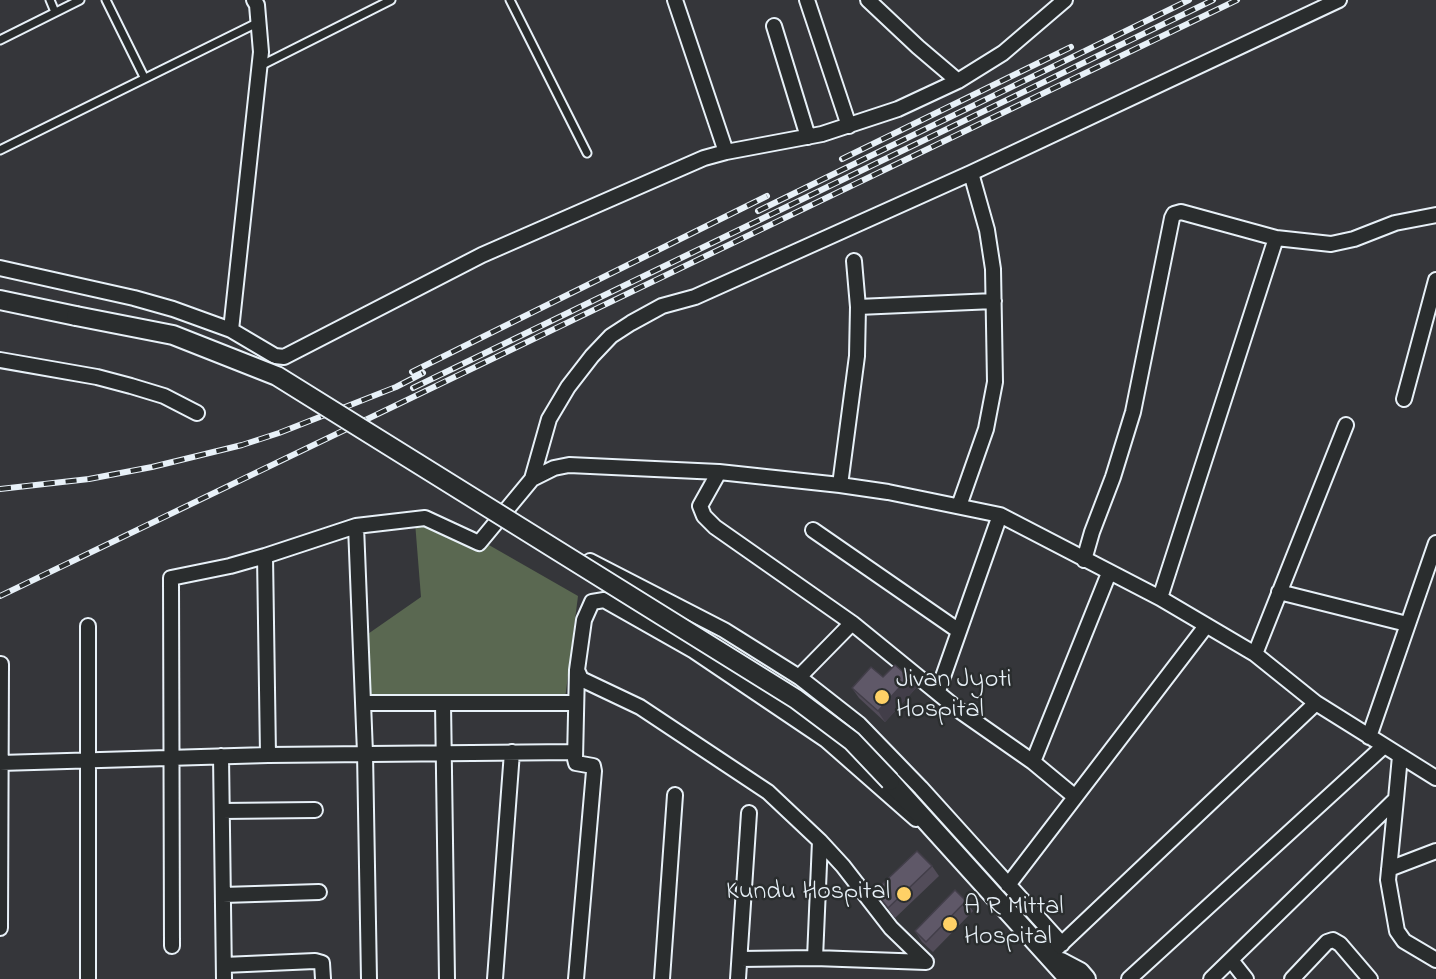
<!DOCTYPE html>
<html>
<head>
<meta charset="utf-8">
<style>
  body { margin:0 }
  canvas { display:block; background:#35363a }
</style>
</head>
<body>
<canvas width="1436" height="979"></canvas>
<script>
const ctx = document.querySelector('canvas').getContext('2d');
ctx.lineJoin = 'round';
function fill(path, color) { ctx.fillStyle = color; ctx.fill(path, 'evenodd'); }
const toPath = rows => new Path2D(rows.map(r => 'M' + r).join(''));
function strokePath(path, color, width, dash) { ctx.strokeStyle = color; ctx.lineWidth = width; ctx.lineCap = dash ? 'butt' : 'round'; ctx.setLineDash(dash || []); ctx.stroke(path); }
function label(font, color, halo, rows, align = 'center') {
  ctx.font = font + ' "Indie Flower",sans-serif'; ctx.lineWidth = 5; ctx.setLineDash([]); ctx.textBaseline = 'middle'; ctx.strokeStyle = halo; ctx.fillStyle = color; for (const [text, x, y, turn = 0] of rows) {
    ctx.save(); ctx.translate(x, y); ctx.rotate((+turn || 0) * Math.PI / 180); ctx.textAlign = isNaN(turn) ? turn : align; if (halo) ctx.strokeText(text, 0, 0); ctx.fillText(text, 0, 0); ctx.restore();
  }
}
const green = toPath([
  [440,517,578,596,565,699,366,695,365,636,421,597,415,522]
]);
const service = toPath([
  [50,0,55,12],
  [106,0,144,77],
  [510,0,587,153],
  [0,40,80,0],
  [260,66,391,0],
  [0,150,259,22]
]);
const minor = toPath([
  [675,0,726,152],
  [807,0,849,126],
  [868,0,918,47,958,81],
  [774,26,808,137],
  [0,268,134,298,173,309,231,330,275,356,284,357,482,255,704,158,726,152,822,134,898,109,958,81,1003,53,1065,0],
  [858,307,994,301],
  [231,330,261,52,257,5,254,0],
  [0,360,97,377,131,386,164,396,197,413],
  [1404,399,1436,280],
  [719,472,700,506,704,516,715,527,852,623,960,711,1033,762,1074,796],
  [532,479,549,419,568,387,592,356,611,336,631,323,662,306,695,297,971,173,1339,0],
  [840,485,857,356,858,307,854,261],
  [959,506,986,429,995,382,993,269,987,230,971,173],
  [356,526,365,753,369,979],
  [813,530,959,631],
  [265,556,268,755],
  [1084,560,1092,532,1113,477,1133,412,1172,218,1174,214,1181,212,1276,238,1331,244,1354,239,1395,223,1436,215],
  [590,561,724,630,799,677,859,724,921,788,1062,944],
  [1279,592,1407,624],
  [1160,598,1276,238],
  [88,626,88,979],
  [1255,654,1346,425],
  [577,670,581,679,640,707,768,792,820,841,843,866,891,928,926,962],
  [799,677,852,623],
  [938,691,1000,515],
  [363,703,575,703],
  [443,703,447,979],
  [1369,737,1436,543],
  [221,756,224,979],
  [1033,762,1109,573],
  [0,763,268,755,574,752],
  [1396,799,1388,880,1397,931,1404,941,1436,960],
  [222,811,315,810],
  [1389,869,1436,851],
  [1008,885,1206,626],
  [223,895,319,892],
  [0,928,1,664],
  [172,946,171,578,230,566,265,556,356,526,425,518,479,543,532,479,554,468,569,465,719,472,840,485,888,492,1000,515,1160,598,1255,654,1316,703,1436,778],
  [1056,949,1316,703],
  [815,958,820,841],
  [740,959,815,958,926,962],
  [1231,960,1246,979],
  [224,965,315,961,322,963,323,979],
  [495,979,512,752],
  [576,979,594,771,593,766,576,763,575,759,577,670,584,620,592,602,604,600,694,651,826,740,916,819],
  [662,979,675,795],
  [738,979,749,813],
  [1129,979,1384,746],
  [1211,979,1396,799,1400,756],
  [1292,979,1327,942,1333,940,1340,944,1370,979]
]);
const secondary = toPath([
  [0,300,76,316],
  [890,781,1069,979],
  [1061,962,1080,972,1086,979]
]);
const rail = toPath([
  [842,159,1071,47],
  [758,211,1189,0],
  [412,372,767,196],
  [413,388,1213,0],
  [0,489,89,479,152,467,242,445,279,433,396,387,423,373],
  [0,596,1237,0]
]);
const secondaryBridge = toPath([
  [76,316,173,335,277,376,796,699,852,741,890,781]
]);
const wall = toPath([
  [883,677,909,677,917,687,885,722,859,698,852,688],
  [932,866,939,876,895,918,875,891],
  [966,901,973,911,933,952,922,942,915,931]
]);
const shadedWall = toPath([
  [909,677,917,687,885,722,878,711]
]);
const building = toPath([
  [895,665,909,677,878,711,852,688,871,667,883,677,895,665],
  [917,851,932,866,888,908,875,891,917,851],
  [955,890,966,901,926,942,915,931,955,890]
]);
const markers = [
  [882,697,8,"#ffd166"],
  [904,894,8,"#ffd166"],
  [950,924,8,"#ffd166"]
];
const poiNames = [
  ["Jivan Jyoti",896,682],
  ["Hospital",896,712],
  ["Kundu Hospital",890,894,"right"],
  ["A R Mittal",964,909],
  ["Hospital",964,939]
];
fill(green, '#5a6851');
strokePath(service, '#e8f1f8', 11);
strokePath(minor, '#e8f1f8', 18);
strokePath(secondary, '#e8f1f8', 22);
strokePath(service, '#2a2d2e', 7);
strokePath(minor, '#2a2d2e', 14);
strokePath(secondary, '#2a2d2e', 18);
strokePath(rail, '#e8f1f8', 6);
strokePath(rail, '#2a2d2e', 4, [11]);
strokePath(secondaryBridge, '#e8f1f8', 22, []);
strokePath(secondaryBridge, '#2a2d2e', 18);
fill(wall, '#524c59');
fill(shadedWall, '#423e49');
fill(building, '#5f5868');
strokePath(building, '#423e49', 1.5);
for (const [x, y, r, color] of markers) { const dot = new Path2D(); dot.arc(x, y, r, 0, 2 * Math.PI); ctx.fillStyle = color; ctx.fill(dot); strokePath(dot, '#2a2d2e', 2); }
label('26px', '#e8f1f8', '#2a2d2e', poiNames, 'left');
</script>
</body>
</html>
